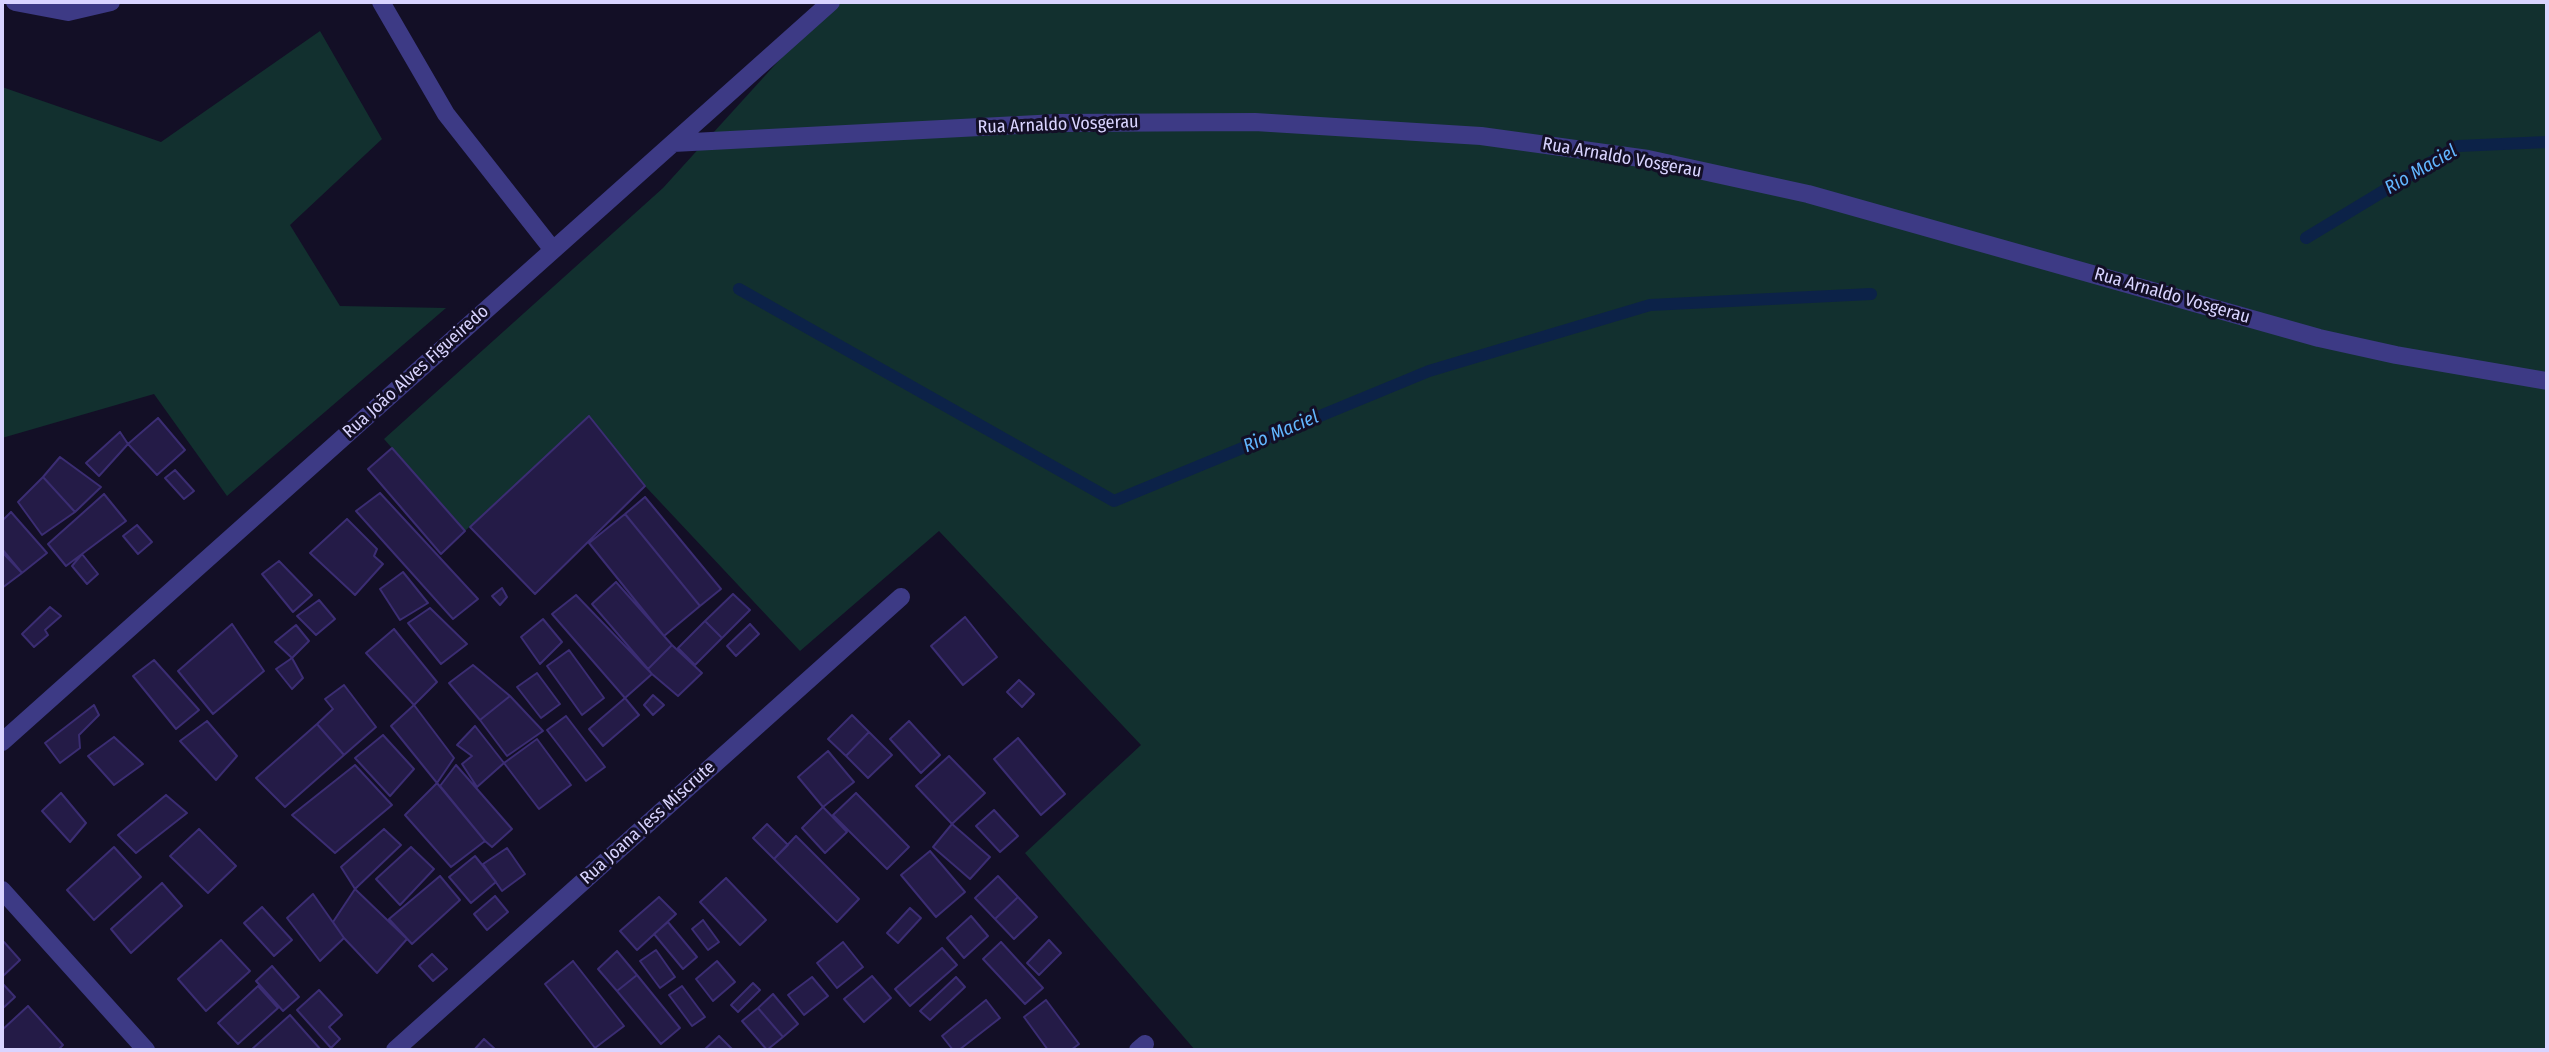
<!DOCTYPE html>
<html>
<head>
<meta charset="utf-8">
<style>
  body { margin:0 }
  #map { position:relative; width:2549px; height:1052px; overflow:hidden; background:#130f26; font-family:"Fira Sans Condensed",sans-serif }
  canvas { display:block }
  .frame { position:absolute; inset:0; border:4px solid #d9d4ff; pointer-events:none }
</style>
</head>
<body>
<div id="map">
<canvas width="2549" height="1052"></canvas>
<div class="frame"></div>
</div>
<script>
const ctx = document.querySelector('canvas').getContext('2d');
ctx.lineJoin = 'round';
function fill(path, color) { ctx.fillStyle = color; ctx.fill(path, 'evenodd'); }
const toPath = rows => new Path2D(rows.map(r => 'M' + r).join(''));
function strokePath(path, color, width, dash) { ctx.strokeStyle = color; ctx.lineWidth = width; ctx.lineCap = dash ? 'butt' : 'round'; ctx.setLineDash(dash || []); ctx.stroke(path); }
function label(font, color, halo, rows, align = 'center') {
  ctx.font = font + ' "Fira Sans Condensed",sans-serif'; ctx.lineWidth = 6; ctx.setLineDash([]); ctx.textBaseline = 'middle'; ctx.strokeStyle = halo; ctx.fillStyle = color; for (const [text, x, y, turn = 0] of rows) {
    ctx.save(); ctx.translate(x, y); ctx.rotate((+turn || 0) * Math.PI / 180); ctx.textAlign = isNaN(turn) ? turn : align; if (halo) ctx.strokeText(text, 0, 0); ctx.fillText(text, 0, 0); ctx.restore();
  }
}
const green = toPath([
  [832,2,2547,2,2547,1050,1195,1050,1025,853,1141,745,939,531,800,651,631,471,589,416,465,531,384,439,663,188],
  [320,31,382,139,290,225,340,306,446,308,227,496,154,394,2,438,2,87,161,142]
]);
const stream = toPath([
  [2306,238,2458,146,2547,142],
  [739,289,1114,501,1429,371,1650,305,1871,294]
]);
const building = toPath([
  [589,416,645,486,535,594,470,527,589,416],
  [158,418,185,450,157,475,128,444,158,418],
  [120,432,128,444,99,476,86,463,120,432],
  [392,448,465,531,441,554,368,469,392,448],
  [60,457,101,487,75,512,43,477,60,457],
  [175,470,194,491,184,499,165,478,175,470],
  [43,477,75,512,42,535,18,502,43,477],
  [380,493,478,599,453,619,356,511,380,493],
  [104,494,126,521,66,566,48,544,104,494],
  [645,497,721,589,700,606,625,514,645,497],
  [11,512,47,553,22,573,2,549,2,521,11,512],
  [625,514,700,606,664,636,589,543,625,514],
  [347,519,377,549,374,556,383,564,355,595,310,553,347,519],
  [137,525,152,542,138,554,123,536,137,525],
  [2,552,22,573,2,588,2,552],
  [82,554,98,574,87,584,72,566,82,554],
  [279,561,312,595,293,612,262,574,279,561],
  [403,572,428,603,400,620,380,589,403,572],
  [616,582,672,645,648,669,592,604,616,582],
  [502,588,507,597,500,605,492,596,502,588],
  [733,594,750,610,722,638,705,621,733,594],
  [576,595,652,674,625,698,552,614,576,595],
  [319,600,335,619,316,635,297,616,319,600],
  [50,607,61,616,45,630,48,635,34,647,22,634,50,607],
  [430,608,467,644,441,664,408,623,430,608],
  [965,617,997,657,963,685,931,646,965,617],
  [543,619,562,642,540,664,521,637,543,619],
  [705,621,722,638,695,665,678,648,705,621],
  [232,624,264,671,213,714,178,671,232,624],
  [750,624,759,634,736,656,727,646,750,624],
  [296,625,309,641,292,658,275,642,296,625],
  [394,629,437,682,414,705,366,653,394,629],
  [672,645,702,673,678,696,652,674,648,669,672,645],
  [569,650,604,698,582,715,547,666,569,650],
  [292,658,303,678,292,689,276,669,292,658],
  [154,660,199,710,176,729,133,676,154,660],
  [473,665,510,696,480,720,449,683,473,665],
  [537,673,560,704,541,718,517,687,537,673],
  [1019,680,1034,694,1022,707,1007,692,1019,680],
  [344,685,376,727,344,755,317,724,333,709,325,699,344,685],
  [653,695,664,705,653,715,644,705,653,695],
  [510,696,543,731,507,756,480,720,510,696],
  [625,698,639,715,603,746,589,729,625,698],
  [94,705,99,715,79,735,80,748,60,763,45,743,94,705],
  [414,705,454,758,437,783,391,726,414,705],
  [852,715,869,732,846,756,828,739,852,715],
  [566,716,605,767,586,781,547,730,566,716],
  [207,721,237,756,216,780,180,741,207,721],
  [909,721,940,755,921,773,890,739,909,721],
  [317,724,344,755,285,807,256,778,317,724],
  [475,726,504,763,477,787,462,764,472,756,457,745,475,726],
  [869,732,892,755,868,778,846,756,869,732],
  [383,735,414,769,390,796,355,758,383,735],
  [114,737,143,764,114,785,88,756,114,737],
  [1018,738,1065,794,1041,815,994,759,1018,738],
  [537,739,571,785,539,809,504,763,537,739],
  [828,751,854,782,823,807,798,777,828,751],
  [949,756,985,793,952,824,916,786,949,756],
  [355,765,392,805,335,853,292,815,355,765],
  [456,765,512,829,492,847,485,841,440,786,456,765],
  [437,783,485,841,451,867,405,815,437,783],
  [61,793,86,823,70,842,42,811,61,793],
  [856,793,909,847,887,869,833,815,856,793],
  [166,795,187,813,136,853,118,835,166,795],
  [823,807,847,832,825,853,802,828,823,807],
  [994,810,1018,836,1000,852,976,826,994,810],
  [767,824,788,845,774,859,753,838,767,824],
  [952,824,990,857,970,879,933,847,952,824],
  [199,829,236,866,208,893,170,856,199,829],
  [384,829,401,845,355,889,341,867,384,829],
  [796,836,859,899,837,922,774,859,796,836],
  [114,847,141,877,94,920,67,890,114,847],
  [411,847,434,869,400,905,376,879,411,847],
  [507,848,525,874,502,891,483,864,507,848],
  [930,851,965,892,936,917,901,875,930,851],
  [475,856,496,882,471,903,449,877,475,856],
  [440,876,460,900,412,944,389,919,440,876],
  [998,876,1018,897,995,919,975,898,998,876],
  [726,878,766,920,740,945,700,902,726,878],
  [162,883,182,906,131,953,111,929,162,883],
  [355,889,407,939,377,973,344,938,333,922,355,889],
  [313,894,344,938,320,961,287,918,313,894],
  [495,896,508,912,487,930,474,914,495,896],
  [659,897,676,914,637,950,620,931,659,897],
  [1018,897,1037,917,1014,939,995,919,1018,897],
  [262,907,292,940,274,956,244,923,262,907],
  [910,908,921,918,898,943,887,933,910,908],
  [971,916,988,936,964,958,947,938,971,916],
  [703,920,719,942,708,950,692,929,703,920],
  [668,922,697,957,683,969,654,934,668,922],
  [221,940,250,971,206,1011,178,979,221,940],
  [1049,940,1061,953,1039,975,1027,963,1049,940],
  [4,942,20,960,2,977,2,943,4,942],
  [843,942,863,967,837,988,817,963,843,942],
  [1001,942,1043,988,1025,1004,983,959,1001,942],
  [942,948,957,965,910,1006,895,989,942,948],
  [656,950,675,977,660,988,640,961,656,950],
  [617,951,637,975,617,991,598,969,617,951],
  [432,954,447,969,433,981,419,966,432,954],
  [573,961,624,1026,595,1048,545,984,573,961],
  [717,961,735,982,713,1001,696,979,717,961],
  [272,966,299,997,283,1011,256,981,272,966],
  [637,975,680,1028,661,1044,617,991,637,975],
  [872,976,891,998,864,1022,844,999,872,976],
  [812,977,828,996,804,1015,788,995,812,977],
  [956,977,965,987,930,1020,920,1011,956,977],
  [2,983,15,997,2,1009,2,983],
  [753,983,760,990,738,1012,731,1005,753,983],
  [258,986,278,1008,238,1044,218,1023,258,986],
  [682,986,705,1017,692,1026,669,995,682,986],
  [319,990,342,1015,329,1027,340,1039,331,1048,297,1010,319,990],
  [773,994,798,1024,783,1037,758,1008,773,994],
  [986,1000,1000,1018,959,1050,953,1050,942,1036,986,1000],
  [1046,1000,1079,1044,1071,1050,1048,1050,1024,1017,1046,1000],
  [28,1006,63,1045,58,1050,2,1050,2,1030,28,1006],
  [758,1008,783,1037,767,1050,742,1021,758,1008],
  [290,1015,321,1050,251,1050,290,1015],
  [719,1036,733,1050,704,1050,719,1036],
  [484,1039,496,1050,474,1050,484,1039]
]);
const minor = toPath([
  [15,2,68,12,111,2],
  [381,2,446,114,553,250],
  [673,143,1057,123,1255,122,1481,136,1648,159,1808,194,2319,338,2396,355,2547,381],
  [2,742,831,2],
  [2,890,146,1050],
  [395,1050,901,597],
  [1138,1050,1145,1044]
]);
const streetNames = [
  ["Rua Arnaldo Vosgerau",1058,125,-2],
  ["Rua Arnaldo Vosgerau",1622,158,10],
  ["Rua Arnaldo Vosgerau",2172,296,16],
  ["Rua João Alves Figueiredo",416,372,-42],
  ["Rua Joana Jess Miscrute",648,823,-42]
];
const waterNames = [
  ["Rio Maciel",2421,170,-30],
  ["Rio Maciel",1281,432,-23]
];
fill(green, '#12302f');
strokePath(stream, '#0c2248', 12);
fill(building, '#241b47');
strokePath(building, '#3b2d73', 2);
strokePath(minor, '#3d3a85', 18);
label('18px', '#d9d4ff', '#130f26', streetNames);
label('italic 19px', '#62b6ff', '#130f26', waterNames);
</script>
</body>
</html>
